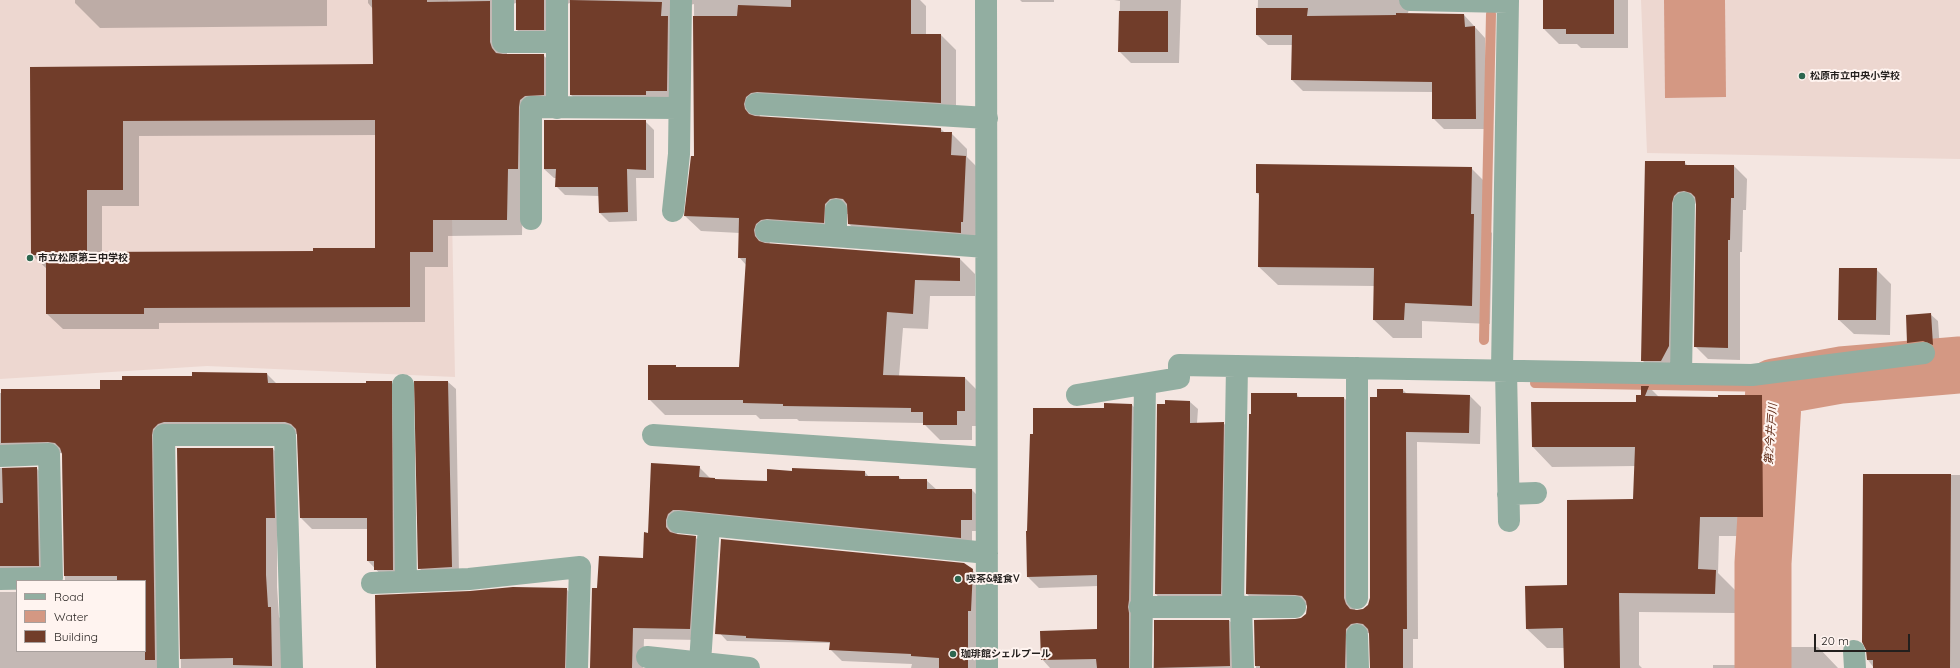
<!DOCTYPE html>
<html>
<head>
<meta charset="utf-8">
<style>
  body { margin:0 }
  #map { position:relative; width:1960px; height:668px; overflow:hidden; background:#f4e6e1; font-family:Quicksand,sans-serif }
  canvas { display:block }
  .legend { position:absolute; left:16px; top:580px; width:130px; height:72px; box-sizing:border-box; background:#fff4f0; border:1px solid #a79f9c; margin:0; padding:5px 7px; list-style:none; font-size:12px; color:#231f1d }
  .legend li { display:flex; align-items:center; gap:8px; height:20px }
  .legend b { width:20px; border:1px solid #a79f9c }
  .scale { position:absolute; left:1814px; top:634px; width:96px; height:18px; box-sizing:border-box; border:2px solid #231f1d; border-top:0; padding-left:5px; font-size:12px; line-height:14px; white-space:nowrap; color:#231f1d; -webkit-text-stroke:3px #fff4f0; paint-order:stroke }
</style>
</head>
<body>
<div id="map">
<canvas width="1960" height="668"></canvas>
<ul class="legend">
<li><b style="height:5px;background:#92aea1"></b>Road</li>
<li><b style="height:11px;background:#d49883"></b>Water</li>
<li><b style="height:11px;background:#713d2a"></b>Building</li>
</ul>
<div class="scale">20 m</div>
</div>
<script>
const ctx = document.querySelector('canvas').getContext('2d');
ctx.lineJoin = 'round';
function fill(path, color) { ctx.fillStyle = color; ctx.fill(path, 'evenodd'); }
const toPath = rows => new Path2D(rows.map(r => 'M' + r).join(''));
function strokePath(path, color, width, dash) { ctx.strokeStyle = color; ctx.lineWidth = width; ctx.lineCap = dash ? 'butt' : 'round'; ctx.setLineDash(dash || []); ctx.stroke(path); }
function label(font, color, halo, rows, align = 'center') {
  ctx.font = font + ' Quicksand,"Noto Sans JP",sans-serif'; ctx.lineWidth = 4; ctx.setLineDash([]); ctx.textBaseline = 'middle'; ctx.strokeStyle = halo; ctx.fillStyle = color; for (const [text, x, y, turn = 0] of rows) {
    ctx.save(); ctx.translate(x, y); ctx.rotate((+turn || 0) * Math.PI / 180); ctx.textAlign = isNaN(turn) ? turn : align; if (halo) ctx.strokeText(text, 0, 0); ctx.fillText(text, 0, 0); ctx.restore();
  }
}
const built = toPath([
  [0,0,448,0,455,377,207,366,0,379],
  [1641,0,1960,0,1960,159,1647,153]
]);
const water = toPath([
  [1664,0,1725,0,1726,97,1665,98]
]);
const shadow = toPath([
  [75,0,327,0,327,26,100,28,75,3],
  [368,0,920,0,926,6,926,35,941,35,956,50,956,118,761,112,759,118,941,129,945,133,951,133,967,149,967,157,982,172,978,237,865,240,849,224,849,214,846,214,839,238,771,239,769,245,960,259,975,274,975,296,930,296,928,329,903,328,899,376,965,378,980,393,980,426,972,426,972,440,940,440,923,423,799,421,797,419,760,419,756,415,665,415,649,399,675,366,677,368,740,368,747,266,739,257,740,233,701,231,685,216,695,157,694,4,690,5,683,106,586,110,570,94,570,3,567,4,560,45,532,45,516,29,516,3,513,4,506,16,507,56,544,56,560,71,541,111,523,184,522,235,448,236,448,267,425,267,425,322,159,323,159,329,63,329,47,314,47,269,32,255,31,68,374,65,373,9,368,3],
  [376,135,376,249,314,252,102,253,102,206,139,206,139,136],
  [1020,0,1054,0,1054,2,1022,2],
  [1114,0,1181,0,1179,63,1131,63,1119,51,1120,1],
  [1258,0,1414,0,1410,4,1408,13,1464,15,1485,38,1487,129,1444,129,1433,118,1433,92,1303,91,1292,80,1293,45,1268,45,1257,35],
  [1544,0,1628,0,1628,48,1581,48,1577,44,1559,44,1544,29],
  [645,121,654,130,654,178,636,178,637,221,609,222,600,213,600,196,565,195,556,186,556,178,554,178,544,169],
  [1646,162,1684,162,1688,166,1734,166,1747,179,1746,210,1743,210,1742,252,1740,252,1740,360,1708,359,1695,346,1698,203,1690,205,1680,359,1655,373,1642,360],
  [1471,168,1490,187,1489,230,1492,233,1490,324,1422,321,1422,338,1393,338,1374,320,1375,286,1278,285,1259,267,1260,196,1257,193],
  [1876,269,1891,284,1890,335,1854,334,1839,320],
  [1930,314,1938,321,1940,351,1931,348,1916,350,1908,342],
  [267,374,277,384,367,384,391,382,403,393,404,581,387,581,368,561,368,529,312,529,301,518,297,434,176,434,169,436,166,668,0,668,0,592,17,592,17,651,145,651,145,581,65,581,62,453,11,455,0,462,0,393,101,390,193,377],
  [415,382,448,382,456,389,459,574,427,576,419,568],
  [1642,387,1649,387,1659,397,1719,398,1719,396,1762,396,1782,415,1782,536,1719,536,1718,573,1735,590,1735,613,1639,612,1639,665,1642,668,1565,668,1564,648,1547,648,1527,629,1568,586,1634,500,1635,466,1552,467,1533,447,1637,403,1642,396],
  [1403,390,1407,394,1470,396,1481,407,1480,444,1417,442,1418,639,1413,639,1413,668,1370,668,1370,633,1368,633,1362,635,1356,668,1256,668,1255,620,1296,620,1302,618,1307,613,1308,607,1307,605,1258,605,1247,594,1250,421,1296,394,1300,398,1344,398,1355,409,1355,611,1364,609,1369,604,1370,598,1378,398],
  [1166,401,1190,402,1198,409,1197,423,1223,423,1231,430,1228,602,1163,602,1156,594,1158,405,1166,405],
  [1132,405,1143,416,1139,668,1050,668,1042,659,1098,630,1098,586,1039,588,1028,577,1028,532,1034,435,1104,409],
  [178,448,272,448,284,460,277,529,277,587,279,617,282,620,282,668,181,668],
  [699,467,711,479,716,480,768,482,793,472,865,472,869,477,899,477,902,480,926,480,937,490,972,490,983,501,983,531,972,531,972,549,679,526,677,535,695,537,707,549,701,640,644,639,643,668,591,668,598,589,644,559,649,534],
  [0,468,36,468,48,479,50,577,0,586],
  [1864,475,1960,475,1960,668,1874,668,1868,660],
  [972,570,984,581,979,668,911,668,912,664,842,661,830,649,830,643,727,641,716,629],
  [566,589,578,600,576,668,377,668],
  [1155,620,1229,620,1239,631,1241,668,1153,668],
  [1780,647,1818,647,1838,668,1713,668,1713,665,1780,665]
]);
const stream = toPath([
  [1484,340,1491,14],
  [1535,383,1774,387]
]);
const river = toPath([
  [1763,668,1763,563,1774,387,1841,375,1960,365]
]);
const building = toPath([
  [372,0,427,0,427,2,490,1,490,42,492,48,496,53,503,54,544,54,544,95,525,96,520,100,519,107,518,169,508,169,507,220,433,220,433,252,410,252,410,307,144,308,144,314,46,314,46,255,31,255,30,67,373,64],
  [375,120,375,248,313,248,313,251,87,252,87,190,123,190,123,121],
  [516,0,544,0,544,30,516,30],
  [570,0,662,2,661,16,668,16,667,91,646,91,646,95,570,95],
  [791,0,911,0,911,34,941,34,941,103,757,92,751,93,746,97,744,104,745,109,749,114,755,116,941,128,941,132,952,132,951,155,966,156,963,222,961,222,961,233,848,224,847,204,843,199,836,198,830,199,825,204,824,223,767,219,761,220,756,224,754,230,755,236,759,241,765,243,960,258,960,281,915,280,913,314,887,312,883,375,965,377,965,411,957,411,957,425,923,425,923,412,911,412,911,408,783,406,783,404,743,403,743,400,648,400,648,365,676,365,676,367,739,367,746,258,738,258,739,218,684,216,691,156,694,156,693,16,737,16,738,5,791,7],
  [1543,0,1614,0,1614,34,1566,34,1566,29,1543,29],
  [1256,8,1308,8,1307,16,1396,15,1396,13,1464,14,1465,27,1475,26,1476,119,1432,119,1432,82,1291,80,1292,35,1256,35],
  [1119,11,1168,11,1168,52,1118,52],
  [544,120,646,120,646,170,627,169,628,212,599,213,598,187,555,187,556,169,544,169],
  [1645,161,1685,161,1685,165,1734,165,1734,198,1731,198,1730,240,1728,240,1728,348,1694,347,1696,203,1695,197,1691,193,1684,191,1678,192,1674,196,1672,203,1669,346,1661,361,1641,361],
  [1256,164,1472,167,1471,214,1474,214,1472,306,1405,303,1404,320,1373,320,1374,268,1258,267,1259,193,1256,193],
  [1839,268,1877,268,1876,320,1838,320],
  [1931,313,1933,345,1923,341,1907,343,1906,315],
  [192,372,267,373,268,383,366,383,366,381,392,381,393,570,374,570,374,561,367,561,367,518,300,518,297,435,296,429,291,424,285,422,164,422,158,424,153,429,152,435,155,660,145,660,145,581,117,581,117,576,64,576,62,454,60,448,55,443,48,442,1,443,1,389,100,389,100,380,122,380,122,376,192,376],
  [414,381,448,381,452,567,418,569],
  [1641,386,1649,386,1645,396,1718,397,1718,395,1762,395,1763,517,1700,517,1698,569,1716,570,1715,594,1619,593,1620,668,1564,668,1563,628,1526,629,1525,586,1567,585,1567,500,1633,499,1635,447,1532,447,1531,402,1636,402,1636,395,1641,395],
  [1377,389,1403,389,1403,393,1470,395,1469,433,1406,432,1407,629,1403,629,1403,668,1370,668,1369,634,1368,629,1363,624,1357,623,1351,624,1346,629,1345,668,1260,668,1260,666,1255,666,1254,620,1295,619,1301,618,1306,614,1307,607,1306,601,1302,596,1295,595,1246,594,1249,421,1249,414,1251,414,1251,393,1297,393,1297,397,1344,397,1344,598,1346,604,1350,609,1357,610,1363,609,1368,605,1370,598,1370,397,1377,397],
  [1165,400,1190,401,1190,423,1224,422,1221,594,1155,594,1157,404,1165,404],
  [1104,403,1132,404,1129,600,1128,607,1129,613,1129,668,1097,668,1096,659,1041,660,1040,631,1097,629,1097,575,1027,577,1026,531,1027,531,1030,434,1033,434,1033,408,1104,408],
  [177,448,273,448,275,518,266,518,266,575,268,607,271,607,272,666,233,665,233,658,180,659],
  [651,463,700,466,699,477,715,478,715,479,767,481,767,469,792,471,792,468,865,471,865,476,899,476,899,479,927,479,927,489,972,489,972,520,961,520,961,538,679,510,673,510,668,514,666,520,666,527,670,532,677,534,696,536,690,629,633,628,632,668,590,668,592,588,597,588,599,556,643,558,644,532,648,533],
  [37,467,39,566,0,566,0,503,3,503,2,468],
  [1863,474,1951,474,1950,668,1873,668,1873,660,1867,660,1866,650,1862,642],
  [721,539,964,563,973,569,971,611,968,611,968,668,939,668,939,658,911,656,911,654,829,650,830,642,746,638,746,636,715,634],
  [513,587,567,588,565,668,376,668,375,595,470,591],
  [1154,620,1229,620,1230,666,1154,668]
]);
const minor = toPath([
  [503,0,503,42,556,42],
  [986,0,987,668],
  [1410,0,1508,2],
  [756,104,987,118],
  [557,108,557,0],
  [673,211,679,154,681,0],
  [531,219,531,107,679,108],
  [766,231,986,247],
  [836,235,836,210],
  [1357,368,1357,598],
  [1502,370,1508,0],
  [1506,370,1509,521],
  [1681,374,1684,203],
  [403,385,406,581],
  [1077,395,1179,378,1179,365,1752,375,1924,353],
  [653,435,986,458],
  [0,456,49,454,52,578,0,579],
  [1508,494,1536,493],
  [678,522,987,553],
  [372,583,469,579,580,567,577,668],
  [1233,606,1237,366],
  [1241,606,1243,668],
  [1140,607,1295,607],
  [1357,635,1358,668],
  [1854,651,1855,668],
  [647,657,749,668],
  [700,663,709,525],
  [168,668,164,435,285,435,292,668],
  [1141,668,1145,384]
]);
const markers = [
  [1802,76,4,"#2d664f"],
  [30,258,4,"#2d664f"],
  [958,579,4,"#2d664f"],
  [953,654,4,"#2d664f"]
];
const poiNames = [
  ["松原市立中央小学校",1810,76],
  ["市立松原第三中学校",38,258],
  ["喫茶&軽食V",966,579],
  ["珈琲館シェルプール",961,654]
];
const waterNames = [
  ["第2今井戸川",1771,434,-86]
];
fill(built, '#edd7d0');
fill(water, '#d49883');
fill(shadow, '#0003');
strokePath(stream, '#d49883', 10);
strokePath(river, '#d49883', 57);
fill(building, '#713d2a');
strokePath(minor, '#92aea1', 22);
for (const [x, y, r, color] of markers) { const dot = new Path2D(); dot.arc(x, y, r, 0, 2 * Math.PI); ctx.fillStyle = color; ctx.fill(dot); strokePath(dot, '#fff4f0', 1.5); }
label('bold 10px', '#231f1d', '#fff4f0', poiNames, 'left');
label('italic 11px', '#59220d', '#fff4f0', waterNames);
</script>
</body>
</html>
